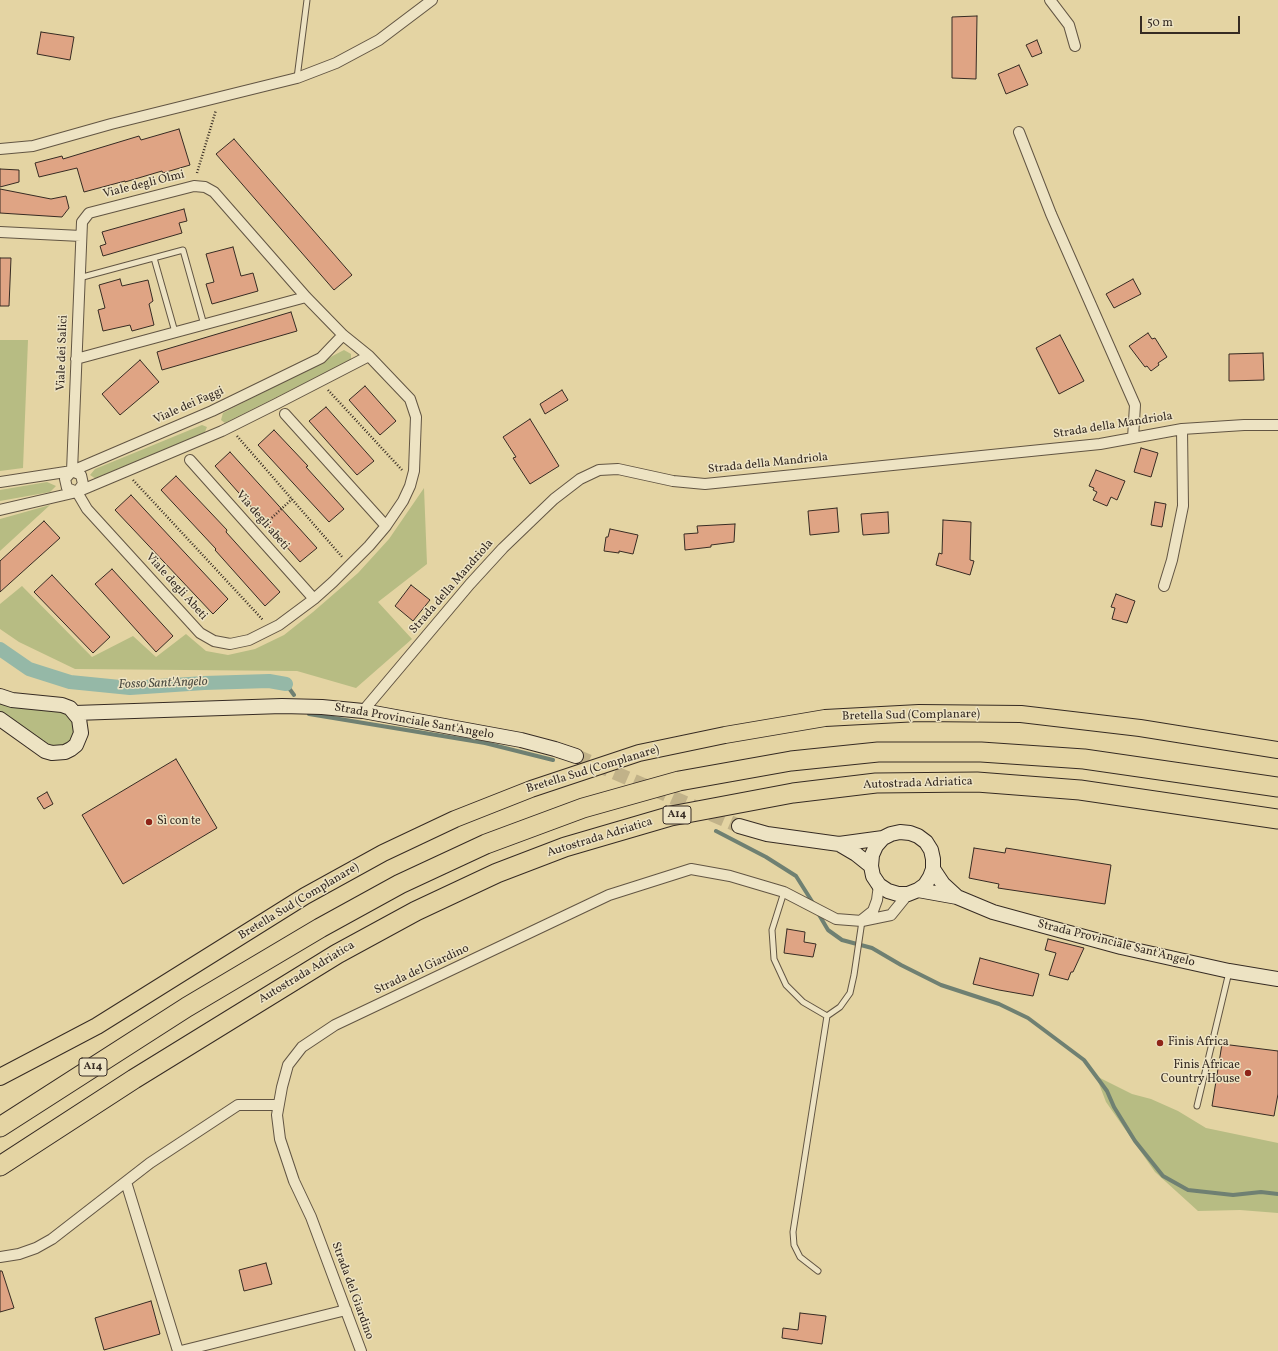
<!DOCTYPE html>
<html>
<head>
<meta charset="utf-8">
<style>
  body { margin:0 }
  #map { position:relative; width:1278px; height:1351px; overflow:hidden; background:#e4d4a3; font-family:Vollkorn,serif }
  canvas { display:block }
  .scale { position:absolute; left:1140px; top:16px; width:100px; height:18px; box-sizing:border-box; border:2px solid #362b23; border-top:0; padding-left:5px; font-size:12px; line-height:14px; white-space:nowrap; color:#362b23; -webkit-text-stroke:3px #ede3c3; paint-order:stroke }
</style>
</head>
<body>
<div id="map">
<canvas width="1278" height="1351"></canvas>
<div class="scale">50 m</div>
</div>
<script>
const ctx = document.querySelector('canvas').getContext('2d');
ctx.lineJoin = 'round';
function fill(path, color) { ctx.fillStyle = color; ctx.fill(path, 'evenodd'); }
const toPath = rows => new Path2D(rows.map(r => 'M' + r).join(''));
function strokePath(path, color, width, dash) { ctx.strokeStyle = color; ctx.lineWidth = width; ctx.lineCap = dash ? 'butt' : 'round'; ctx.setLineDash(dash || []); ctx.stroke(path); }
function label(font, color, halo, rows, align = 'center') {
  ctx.font = font + ' Vollkorn,serif'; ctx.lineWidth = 3; ctx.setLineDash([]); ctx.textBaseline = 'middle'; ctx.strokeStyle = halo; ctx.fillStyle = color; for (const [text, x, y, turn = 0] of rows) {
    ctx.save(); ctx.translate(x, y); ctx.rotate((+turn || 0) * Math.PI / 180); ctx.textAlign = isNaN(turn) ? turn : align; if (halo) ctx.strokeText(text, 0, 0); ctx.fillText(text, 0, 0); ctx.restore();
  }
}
const green = toPath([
  [0,340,28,340,23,468,0,471],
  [344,350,351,354,351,360,225,423,221,420,223,413],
  [202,425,207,427,204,434,96,479,90,475,95,469],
  [47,482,56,486,50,492,0,501,0,490],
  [424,488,427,564,378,602,412,639,356,688,297,671,75,669,19,642,0,629,0,604,22,586,92,657,133,636,156,657,186,634,206,651,228,655,255,649,284,635,313,612,358,573,389,539],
  [50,505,0,551,0,519],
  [0,702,54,710,68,714,77,722,76,734,69,744,60,747,49,744,0,713],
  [1096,1076,1132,1094,1151,1099,1178,1111,1206,1128,1278,1143,1278,1213,1240,1210,1198,1211,1155,1172,1106,1102]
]);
const stream = toPath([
  [286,684,294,695],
  [309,714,485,743,553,760],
  [716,831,766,857,796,876,813,903],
  [818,913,828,930,842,940,872,948,901,965,941,985,999,1004,1028,1018,1084,1060,1107,1091,1114,1107,1135,1141,1163,1176,1188,1190,1233,1195,1261,1192,1278,1194]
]);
const canal = toPath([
  [0,649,29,669,70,682,130,688,204,683,269,681,286,684]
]);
const building = toPath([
  [977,16,976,79,952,78,952,17,977,16],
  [41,32,74,37,70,60,37,54,41,32],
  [1037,40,1042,53,1032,57,1026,45,1037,40],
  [1019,65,1028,85,1006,94,998,74,1019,65],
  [179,129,190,165,163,173,162,171,125,182,125,181,84,192,77,168,39,177,35,163,62,156,63,159,139,136,141,140,179,129],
  [234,139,352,275,334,290,216,154,234,139],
  [0,169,19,170,19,182,0,187,0,169],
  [0,189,51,199,66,196,69,208,62,217,0,213,0,189],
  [184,209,187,221,179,223,182,233,103,256,100,246,106,244,102,232,184,209],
  [233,247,241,276,253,273,258,291,212,304,206,284,214,282,206,254,233,247],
  [0,258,11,258,9,306,0,306,0,258],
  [120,279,122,286,148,280,153,301,149,304,154,325,132,331,130,325,103,331,98,310,105,308,99,285,120,279],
  [1133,279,1141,294,1114,308,1106,294,1133,279],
  [291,312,297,331,162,370,157,352,291,312],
  [1148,333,1152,339,1155,338,1167,357,1158,363,1159,365,1151,371,1147,366,1145,367,1129,346,1148,333],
  [1060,335,1084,381,1059,394,1036,348,1060,335],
  [1263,353,1264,380,1229,381,1229,354,1263,353],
  [140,360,159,382,120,415,102,394,140,360],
  [365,386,396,421,380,435,349,400,365,386],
  [562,390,568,400,545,414,540,404,562,390],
  [326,407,374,461,357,475,309,421,326,407],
  [530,419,559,466,530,484,513,458,516,457,503,437,530,419],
  [274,430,308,466,306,467,344,509,329,522,258,445,274,430],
  [1141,448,1158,453,1151,477,1134,472,1141,448],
  [230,452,317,548,300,562,215,466,230,452],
  [1096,470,1125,481,1117,500,1111,497,1107,506,1093,500,1097,492,1093,490,1094,488,1089,486,1096,470],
  [176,476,227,530,226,532,280,592,265,606,215,550,216,549,161,490,176,476],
  [131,495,228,599,213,614,115,510,131,495],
  [1155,502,1166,504,1162,527,1151,525,1155,502],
  [837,508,839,532,810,535,808,511,837,508],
  [888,512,889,533,863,535,861,514,888,512],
  [943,520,971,522,970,560,974,561,970,575,936,565,939,553,942,554,943,520],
  [44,521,60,538,0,592,0,561,44,521],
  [735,524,734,542,711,545,711,547,685,550,684,534,698,533,697,526,735,524],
  [610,529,638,535,633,554,619,551,619,553,604,551,606,537,608,537,610,529],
  [112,569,173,636,156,652,95,584,112,569],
  [52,575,110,637,93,653,34,592,52,575],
  [411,585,430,600,413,621,395,606,411,585],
  [1116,594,1135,601,1127,623,1112,619,1115,608,1111,607,1116,594],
  [176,759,217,828,123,884,82,815,176,759],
  [47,792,53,804,44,809,37,798,47,792],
  [974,848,1005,853,1006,848,1111,865,1105,904,998,888,999,884,969,878,974,848],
  [787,929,805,932,804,942,816,944,813,957,784,953,787,929],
  [1048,939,1084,948,1073,972,1071,972,1068,980,1049,975,1056,953,1045,950,1048,939],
  [980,958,1039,974,1033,996,999,990,973,984,980,958],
  [1222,1044,1278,1051,1278,1094,1274,1116,1212,1106,1222,1044],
  [266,1263,272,1284,244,1291,239,1270,266,1263],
  [0,1271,2,1271,14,1308,0,1312,0,1271],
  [151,1301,160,1334,104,1350,95,1318,151,1301],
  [800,1313,826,1316,822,1344,782,1338,783,1328,798,1330,800,1313]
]);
const secondaryTunnel = toPath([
  [576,756,739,826]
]);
const path = toPath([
  [197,173,216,110],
  [328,390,402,470],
  [237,436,343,558],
  [133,480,263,620],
  [263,526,292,499]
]);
const service = toPath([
  [297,78,307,0],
  [154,258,175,332],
  [79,278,183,250,204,325],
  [784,892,772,930,774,959,786,985,803,1002,827,1016],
  [1197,1106,1229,972],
  [818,1271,800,1257,794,1245,793,1232,827,1016,840,1007,850,993,854,975,862,921]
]);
const minor = toPath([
  [1050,0,1069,25,1075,46],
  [1019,132,1051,214,1135,405,1133,438],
  [0,149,33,146,111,124,297,78,336,63,379,40,432,0],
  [0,232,81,236],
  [76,359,306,297],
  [285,414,386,526],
  [190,460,314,599],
  [72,471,82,222,89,213,194,186,205,187,214,192,306,297,343,335,369,356,410,399,416,417,414,471,410,486,403,501,386,526,369,546,333,582,314,599,279,625,249,640,230,644,214,641,200,633,87,509,77,492],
  [72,471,65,479,67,488,77,492],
  [72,471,81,475,83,484,77,492],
  [0,482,72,471,212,411,321,358,343,335],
  [0,510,77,492,222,431,276,404,369,356],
  [1164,586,1172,560,1183,506,1182,429],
  [363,711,470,584,503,548,554,499,580,479,599,470,618,469,673,481,705,484,1100,444,1182,429,1244,425,1278,425],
  [863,919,873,911,877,900,879,885],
  [126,1182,178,1351],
  [0,1257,19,1254,36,1248,52,1239,150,1163,238,1105,278,1105],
  [181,1351,346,1310],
  [361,1351,311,1217,294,1181,280,1139,277,1115,282,1087,288,1065,302,1047,335,1025,609,895,691,869,730,876,784,892,836,919,862,921,891,915,908,894]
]);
const secondary = toPath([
  [0,696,12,700,62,705,70,708,79,719,81,733,76,745,71,749,65,752,52,753,45,751,0,719],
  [75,713,282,706,322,707,363,711,521,740,555,749,576,756],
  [739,826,767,834,839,844,883,838],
  [839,844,856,854,871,866],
  [933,869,930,877,925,885,918,890,908,894,898,894,888,891,879,885,873,876,871,866,872,855,876,846,883,838,891,834,900,832,910,833,918,836,926,842,931,850,933,859,933,869,943,884,956,896],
  [918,890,957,897,993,912,1121,947,1229,971,1278,979]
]);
const primary = toPath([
  [0,1077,97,1026,305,896,383,853,455,819,531,789,639,753,725,735,825,718,919,713,1021,714,1140,728,1278,750]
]);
const motorway = toPath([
  [0,1127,187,1007,320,928,400,884,486,844,583,808,679,781,791,761,878,752,981,752,1084,759,1278,787],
  [0,1166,134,1079,337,954,416,911,497,873,565,847,671,816,793,793,876,783,977,782,1080,790,1278,819]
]);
const markers = [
  [149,822,4,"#8f2418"],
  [1160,1043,4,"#8f2418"],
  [1248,1073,4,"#8f2418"]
];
const shields = [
  [677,815,28],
  [93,1067,28]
];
const shieldNames = [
  ["A14",677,815],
  ["A14",93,1067]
];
const streetNames = [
  ["Viale degli Olmi",144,185,-14],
  ["Viale dei Salici",63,353,-88],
  ["Viale dei Faggi",189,406,-24],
  ["Strada della Mandriola",1113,426,-9],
  ["Strada della Mandriola",768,464,-6],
  ["Via degli abeti",262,521,49],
  ["Viale degli Abeti",176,587,48],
  ["Strada della Mandriola",452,587,-49],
  ["Bretella Sud (Complanare)",911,716,-1],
  ["Strada Provinciale Sant'Angelo",414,722,10],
  ["Bretella Sud (Complanare)",593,770,-17],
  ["Autostrada Adriatica",918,784,-2],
  ["Autostrada Adriatica",600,838,-17],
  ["Bretella Sud (Complanare)",299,902,-31],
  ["Strada Provinciale Sant'Angelo",1116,944,14],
  ["Strada del Giardino",422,970,-25],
  ["Autostrada Adriatica",307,973,-31],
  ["Strada del Giardino",352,1291,70]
];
const poiNames = [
  ["Sì con te",157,822],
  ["Finis Africa",1168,1043],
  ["Finis Africae",1240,1066,"right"],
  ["Country House",1240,1080,"right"]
];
const waterNames = [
  ["Fosso Sant'Angelo",163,684,-2]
];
fill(green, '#b7bc83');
strokePath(stream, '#6f8072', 4);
strokePath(canal, '#95b8a7', 14);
fill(building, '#dfa484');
strokePath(building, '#362b23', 1);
strokePath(secondaryTunnel, '#c1b289', 14, [14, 7]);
strokePath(service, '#625543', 7);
strokePath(minor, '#625543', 12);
strokePath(secondary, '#362b23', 16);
strokePath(primary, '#362b23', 18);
strokePath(motorway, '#362b23', 21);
strokePath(path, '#362b23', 2.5, [1, 2]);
strokePath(service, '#ede3c3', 5);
strokePath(minor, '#ede3c3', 10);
strokePath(secondary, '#ede3c3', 14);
strokePath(primary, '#e4d4a3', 16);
strokePath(motorway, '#e4d4a3', 19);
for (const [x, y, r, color] of markers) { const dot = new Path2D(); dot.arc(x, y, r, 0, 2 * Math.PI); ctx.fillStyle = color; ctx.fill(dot); strokePath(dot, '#ede3c3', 1.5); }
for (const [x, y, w] of shields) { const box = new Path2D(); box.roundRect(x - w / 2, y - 9, w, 18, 3); ctx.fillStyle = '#ede3c3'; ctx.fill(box); strokePath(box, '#362b23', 1); }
label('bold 11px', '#362b23', null, shieldNames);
label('12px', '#362b23', '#ede3c3', streetNames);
label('12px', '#362b23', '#ede3c3', poiNames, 'left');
label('italic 13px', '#4e4e44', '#ede3c3', waterNames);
</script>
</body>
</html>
